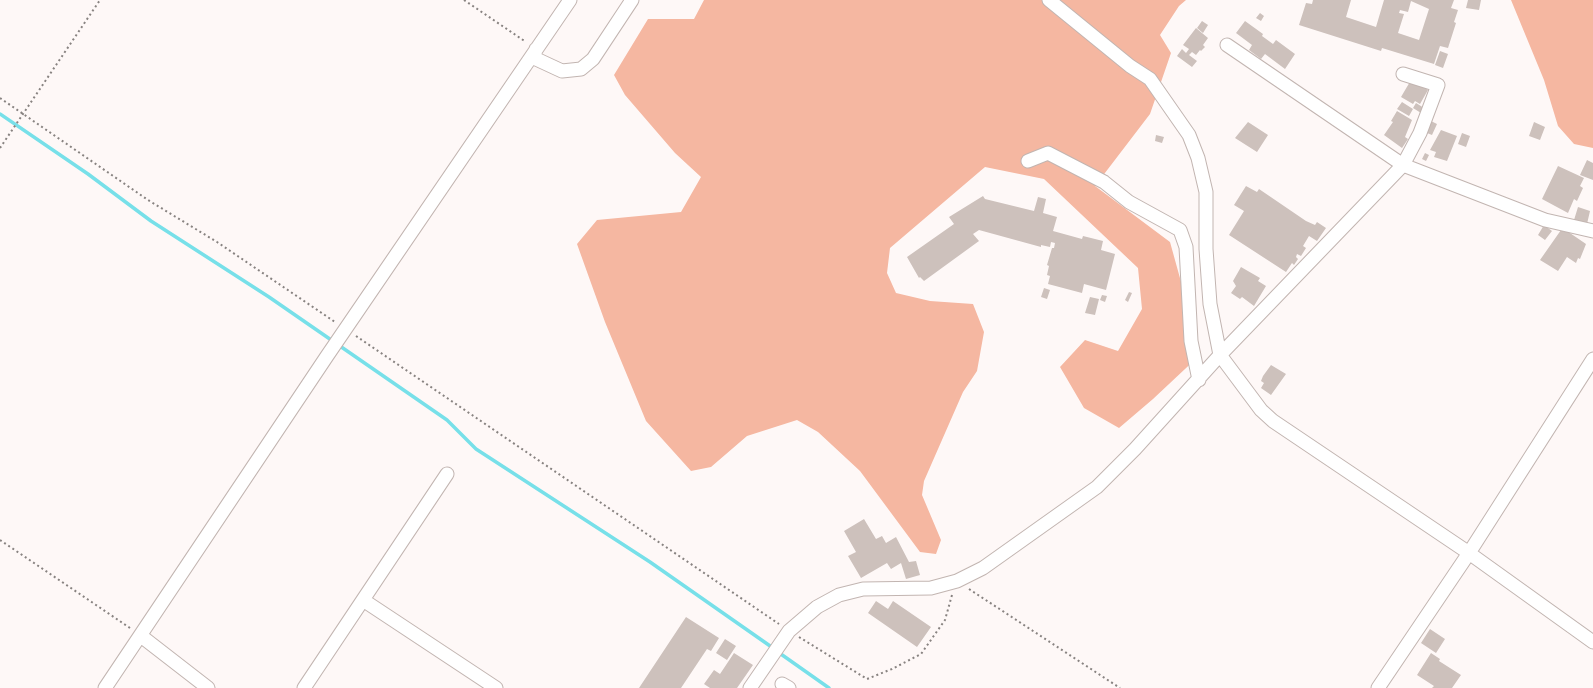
<!DOCTYPE html>
<html>
<head>
<meta charset="utf-8">
<style>
  body { margin:0 }
  canvas { display:block; background:#fef8f7 }
</style>
</head>
<body>
<canvas width="1593" height="688"></canvas>
<script>
const ctx = document.querySelector('canvas').getContext('2d');
ctx.lineJoin = 'round';
function fill(path, color) { ctx.fillStyle = color; ctx.fill(path, 'evenodd'); }
const toPath = rows => new Path2D(rows.map(r => 'M' + r).join(''));
function strokePath(path, color, width, dash) { ctx.strokeStyle = color; ctx.lineWidth = width; ctx.lineCap = dash ? 'butt' : 'round'; ctx.setLineDash(dash || []); ctx.stroke(path); }
const forest = toPath([
  [704,0,1186,0,1179,6,1160,35,1171,53,1150,114,1095,186,1170,242,1201,354,1153,399,1119,428,1084,408,1060,367,1085,340,1118,351,1142,309,1138,268,1044,179,985,167,890,248,887,273,896,293,930,301,973,304,984,332,977,371,963,392,924,481,922,495,941,540,936,554,920,552,860,471,818,432,797,420,747,436,711,467,691,471,646,421,605,322,577,244,597,220,681,212,701,177,675,153,625,95,614,75,648,19,694,19],
  [1511,0,1593,0,1593,148,1574,144,1558,126,1544,80]
]);
const stream = toPath([
  [0,114,88,174,151,221,269,297,447,420,476,449,650,562,773,648],
  [778,652,829,688]
]);
const building = toPath([
  [1313,0,1351,0,1346,17,1376,27,1384,0,1454,0,1451,8,1458,10,1454,22,1456,23,1448,48,1440,46,1434,64,1382,48,1381,51,1299,25,1306,3,1312,4],
  [1411,1,1429,9,1419,40,1398,33,1404,14,1399,13,1400,10,1408,12],
  [1468,0,1481,0,1479,10,1466,8],
  [1260,13,1264,16,1261,21,1256,18],
  [1202,21,1208,25,1203,33,1197,28],
  [1245,21,1263,34,1262,36,1273,44,1276,40,1295,54,1285,69,1265,54,1261,59,1249,50,1252,45,1236,33],
  [1196,28,1208,38,1203,45,1205,47,1201,51,1200,50,1196,55,1192,52,1189,55,1197,61,1192,67,1177,56,1182,49,1186,53,1189,49,1183,45],
  [1440,51,1448,54,1443,68,1435,65],
  [1411,80,1428,90,1420,104,1415,101,1413,104,1401,97],
  [1402,102,1413,109,1409,116,1397,109],
  [1416,103,1424,108,1421,113,1413,108],
  [1397,111,1412,120,1405,137,1408,139,1402,148,1384,135,1393,122,1391,121],
  [1431,121,1437,124,1432,135,1427,133],
  [1248,122,1268,135,1257,152,1235,138],
  [1534,122,1545,127,1540,140,1529,136],
  [1441,130,1457,136,1447,161,1434,157,1436,152,1430,150],
  [1462,133,1470,136,1466,147,1458,144],
  [1156,135,1164,137,1162,143,1155,141],
  [1425,153,1429,155,1426,161,1422,159],
  [1587,160,1593,163,1593,180,1580,175],
  [1558,166,1584,178,1580,186,1583,188,1577,201,1574,199,1568,213,1542,199],
  [1246,186,1257,192,1259,189,1306,221,1315,225,1317,222,1326,228,1317,241,1309,236,1303,246,1306,248,1301,256,1297,254,1296,257,1298,259,1294,265,1292,263,1286,272,1229,235,1244,211,1234,205],
  [983,196,985,199,1034,211,1038,197,1046,199,1043,213,1057,217,1053,231,1082,239,1083,236,1103,241,1101,250,1115,254,1106,290,1084,284,1082,293,1048,284,1050,276,1047,275,1049,266,1047,265,1052,248,1054,248,1055,243,1051,242,1050,247,1041,245,1041,247,979,230,973,234,979,241,924,281,920,277,919,278,907,257,954,224,949,217],
  [1578,207,1590,211,1587,224,1574,220],
  [1544,225,1552,231,1545,240,1538,235],
  [1561,230,1565,232,1567,231,1586,244,1580,259,1578,258,1576,263,1567,257,1558,271,1540,260],
  [1241,267,1260,278,1258,281,1266,286,1254,306,1242,297,1240,299,1231,293,1236,286,1233,281],
  [1044,288,1050,290,1047,299,1041,297],
  [1129,292,1132,293,1128,302,1125,300],
  [1102,295,1107,296,1105,302,1100,300],
  [1090,297,1099,299,1095,315,1085,313],
  [1271,365,1286,374,1271,395,1261,388,1264,383,1261,381,1263,376],
  [864,519,876,539,882,536,886,543,896,537,909,562,916,561,920,575,906,579,901,563,891,569,887,563,861,578,848,556,856,552,844,531],
  [876,601,888,609,893,601,931,627,917,647,868,613],
  [686,617,719,638,711,651,707,649,681,688,639,688],
  [1430,629,1445,639,1436,653,1421,643],
  [725,639,736,646,727,660,716,653],
  [734,653,753,665,737,688,710,688,704,684,714,670,720,674],
  [1431,653,1440,659,1439,661,1461,675,1452,688,1432,688,1434,686,1417,675]
]);
const path = toPath([
  [464,0,526,42],
  [0,98,148,200,217,242,335,322],
  [0,148,100,0],
  [356,336,779,624],
  [0,540,130,628],
  [969,589,1120,688],
  [799,637,867,679,892,669,921,654,945,620,952,595]
]);
const minor = toPath([
  [1049,0,1130,66,1150,79,1189,135,1198,158,1206,192,1206,249,1210,304,1220,355,1261,410,1273,421,1469,553,1593,642],
  [1227,45,1403,165,1545,220,1593,231],
  [536,49,534,58,562,71,581,69,593,59,632,0],
  [1028,161,1048,153,1104,182,1129,202,1180,230,1186,247,1191,341,1199,380],
  [363,600,496,688],
  [141,636,208,688],
  [782,684,789,688],
  [105,688,327,356,570,0],
  [304,688,447,474],
  [750,688,789,631,817,607,839,595,863,589,931,588,957,581,983,568,1097,487,1135,449,1220,355,1403,165,1420,133,1438,85,1403,74],
  [1378,688,1469,553,1593,359]
]);
fill(forest, '#f5b7a1');
strokePath(stream, '#77e0e9', 3.5);
fill(building, '#cdc1bc');
strokePath(minor, '#c2b5b1', 15);
strokePath(path, '#888381', 2, [2, 3]);
strokePath(minor, '#fff', 13);
</script>
</body>
</html>
